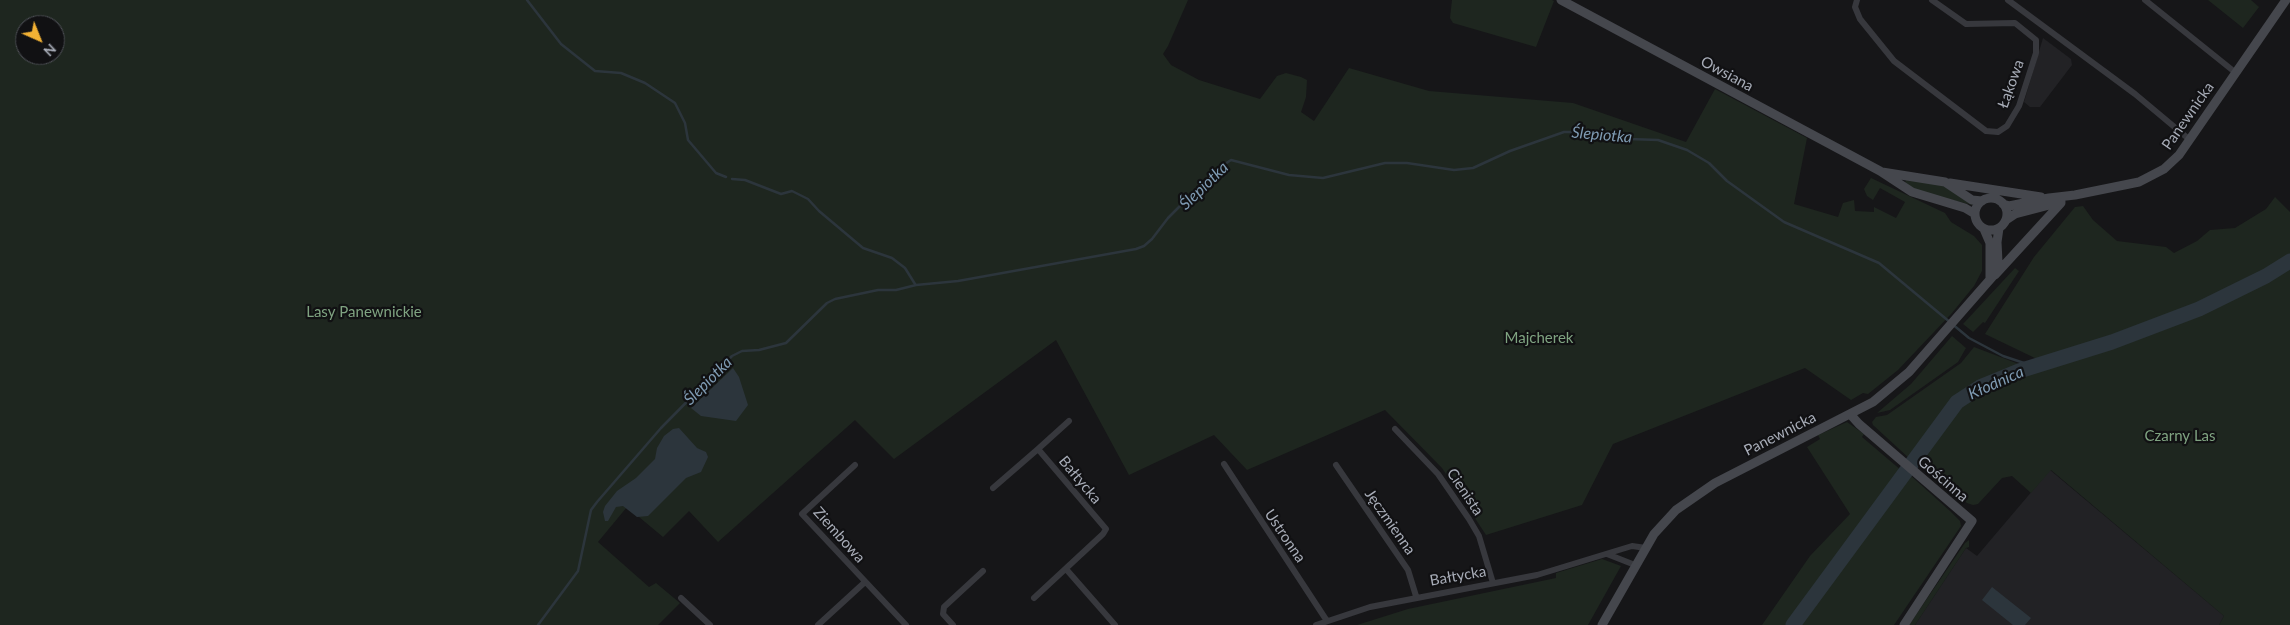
<!DOCTYPE html>
<html>
<head>
<meta charset="utf-8">
<style>
  body { margin:0 }
  #map { position:relative; width:2290px; height:625px; overflow:hidden; background:#161618; font-family:Lato,sans-serif }
  canvas { display:block }
  .north { position:absolute; left:15px; top:15px; width:50px; height:50px; box-sizing:border-box; background:#111113; border:1px solid #4d4f55; border-radius:50%; rotate:136deg; font-size:14px; font-weight:700; line-height:20px; text-align:center; color:#a8adb8 }
  .north::after { content:''; display:block; margin:auto; width:18px; height:22px; background:#f2b134; clip-path:polygon(50% 0,100% 100%,50% 72%,0 100%) }
</style>
</head>
<body>
<div id="map">
<canvas width="2290" height="625"></canvas>
<div class="north">N</div>
</div>
<script>
const ctx = document.querySelector('canvas').getContext('2d');
ctx.lineJoin = 'round';
function fill(path, color) { ctx.fillStyle = color; ctx.fill(path, 'evenodd'); }
const toPath = rows => new Path2D(rows.map(r => 'M' + r).join(''));
function strokePath(path, color, width, dash) { ctx.strokeStyle = color; ctx.lineWidth = width; ctx.lineCap = dash ? 'butt' : 'round'; ctx.setLineDash(dash || []); ctx.stroke(path); }
function label(font, color, halo, rows, align = 'center') {
  ctx.font = font + ' Lato,sans-serif'; ctx.lineWidth = 4.5; ctx.setLineDash([]); ctx.textBaseline = 'middle'; ctx.strokeStyle = halo; ctx.fillStyle = color; for (const [text, x, y, turn = 0] of rows) {
    ctx.save(); ctx.translate(x, y); ctx.rotate((+turn || 0) * Math.PI / 180); ctx.textAlign = isNaN(turn) ? turn : align; if (halo) ctx.strokeText(text, 0, 0); ctx.fillText(text, 0, 0); ctx.restore();
  }
}
const built = toPath([
  [2043,38,2071,59,2072,65,2040,107,2030,107,2024,102],
  [2050,470,2224,616,2219,625,1915,625,1966,548,1977,556]
]);
const green = toPath([
  [0,0,1188,0,1168,46,1163,54,1171,65,1199,80,1260,99,1277,76,1286,73,1301,77,1307,80,1306,97,1301,112,1314,121,1349,68,1429,91,1573,103,1686,142,1715,89,1807,138,1794,204,1838,217,1843,203,1854,200,1855,211,1874,212,1874,207,1896,218,1905,202,1880,188,1873,200,1867,196,1864,189,1871,178,1945,213,1951,222,1974,236,1982,245,1982,271,1974,286,1952,313,1898,370,1868,394,1863,393,1851,400,1805,368,1613,444,1582,505,1486,535,1442,468,1385,410,1247,470,1214,435,1129,475,1056,340,894,459,855,420,718,542,689,511,663,537,627,507,598,542,649,587,656,583,680,603,658,625,0,625],
  [25,25,55,25,55,55,25,55],
  [1452,0,1552,0,1554,1,1536,47,1453,23,1450,18],
  [2208,0,2251,0,2259,7,2243,28],
  [1906,179,1943,185,1973,205,1922,193,1905,184],
  [2275,197,2290,212,2290,257,2198,307,2039,360,1985,334,2034,257,2075,207,2083,206,2093,220,2117,241,2166,247,2174,253,2197,241,2210,230,2235,228,2266,209],
  [2290,263,2290,625,2219,625,2224,616,2051,470,2031,493,2012,476,2002,478,1978,504,1973,505,1967,503,1918,461,1959,404,1982,389,2034,369,2107,347,2200,312,2267,278],
  [2015,268,2019,271,1985,323,1983,322,1973,332,1963,324],
  [1952,336,1966,348,1958,362,1890,410,1877,413,1911,384],
  [1974,347,2024,366,1977,385,1951,404,1911,460,1873,425,1872,422,1876,417,1887,415,1961,363],
  [1847,422,1864,434,1862,437,1902,471,1788,625,1762,625,1810,556,1850,514,1807,447,1820,439,1818,435],
  [1910,475,1950,511,1960,521,1961,526,1894,625,1797,625],
  [1969,540,1969,547,1966,548,1915,625,1909,625,1965,543],
  [1602,559,1621,566,1588,625,1357,625,1408,609,1556,578,1556,573]
]);
const water = toPath([
  [733,368,739,377,748,405,736,421,701,416,691,408],
  [679,428,697,448,706,452,708,457,701,472,686,478,648,516,637,517,623,506,616,507,608,521,605,521,603,512,605,506,617,491,636,478,655,459,657,448,664,436,673,429],
  [1992,587,2031,618,2025,625,2013,625,1982,600]
]);
const stream = toPath([
  [527,0,561,44,595,71,621,73,645,83,675,103,685,123,688,140,716,173,726,177],
  [732,179,745,180,781,194,792,191,808,199,819,211,863,248,892,258,905,268,915,284],
  [538,625,578,571,591,510,597,502,661,428,732,356,742,351,759,350,786,343,827,303,835,299,878,290,896,290,916,285,958,281,1136,249,1144,246,1152,239,1168,218,1216,170,1231,160,1289,175,1323,178,1385,163,1407,163,1454,170,1473,168,1510,151,1564,132,1589,132,1629,139,1658,140,1687,150,1709,163,1727,181,1784,222,1879,263,1969,338,2003,356,2033,366]
]);
const river = toPath([
  [1793,625,1957,402,1980,387,2019,371,2112,342,2199,309,2266,276,2290,261]
]);
const street = toPath([
  [1857,0,1855,7,1860,19,1894,61,1986,131,1998,132,2007,126,2019,106,2036,53,2036,40,2015,23,1966,24,1932,0],
  [2008,0,2135,94,2190,140],
  [2145,0,2236,73],
  [1395,429,1438,474,1469,519,1479,536,1493,583],
  [1038,449,1069,421],
  [1224,464,1327,621],
  [855,465,802,514,906,625],
  [1336,465,1408,570,1416,596],
  [993,488,1038,449,1106,529,1103,534,1034,598],
  [1607,554,1635,565],
  [1066,569,1115,625],
  [681,598,710,625],
  [818,625,865,582],
  [953,625,943,614,944,607,983,571],
  [1316,625,1370,607,1537,575,1632,546,1646,548]
]);
const secondary = toPath([
  [1561,0,1880,171,1912,192,1965,208,1975,214],
  [1882,172,1945,182,1972,200,1982,201],
  [1950,183,2041,197],
  '1975 214a16 16 0 1 1 32 0a16 16 0 1 1-32 0Z',
  [2003,204,2009,206,2049,198,2075,195,2139,182,2164,169,2179,155,2286,0],
  [2006,220,2015,214,2061,202],
  [1984,229,1990,243,1990,278],
  [1995,275,2061,203],
  [1850,414,1859,424,1972,521,1904,625],
  [1602,625,1654,534,1676,510,1715,483,1873,402,1909,372,1994,275,1998,262,1997,242,1999,228]
]);
const streetNames = [
  ["Owsiana",1727,74,28],
  ["Łąkowa",2011,84,-70],
  ["Panewnicka",2188,116,-55],
  ["Panewnicka",1780,434,-27],
  ["Gościnna",1943,479,41],
  ["Bałtycka",1080,480,50],
  ["Cienista",1465,492,56],
  ["Jęczmienna",1390,522,55],
  ["Ziembowa",839,535,48],
  ["Ustronna",1285,536,56],
  ["Bałtycka",1458,576,-10]
];
const parkNames = [
  ["Lasy Panewnickie",364,312],
  ["Majcherek",1539,338],
  ["Czarny Las",2180,436]
];
const waterNames = [
  ["Ślepiotka",1602,135,5],
  ["Ślepiotka",1204,186,-44],
  ["Ślepiotka",708,381,-45],
  ["Kłodnica",1996,383,-24]
];
fill(built, '#222225');
fill(green, '#1e261f');
fill(water, '#2c353c');
strokePath(stream, '#2c353c', 2.5);
strokePath(river, '#2c353c', 15);
strokePath(street, '#37383d', 6);
strokePath(secondary, '#45474d', 9);
label('15px', '#a8adb8', '#111113', streetNames);
label('15px', '#7fa381', '#111113', parkNames);
label('italic 16px', '#7f9bb3', '#111113', waterNames);
</script>
</body>
</html>
